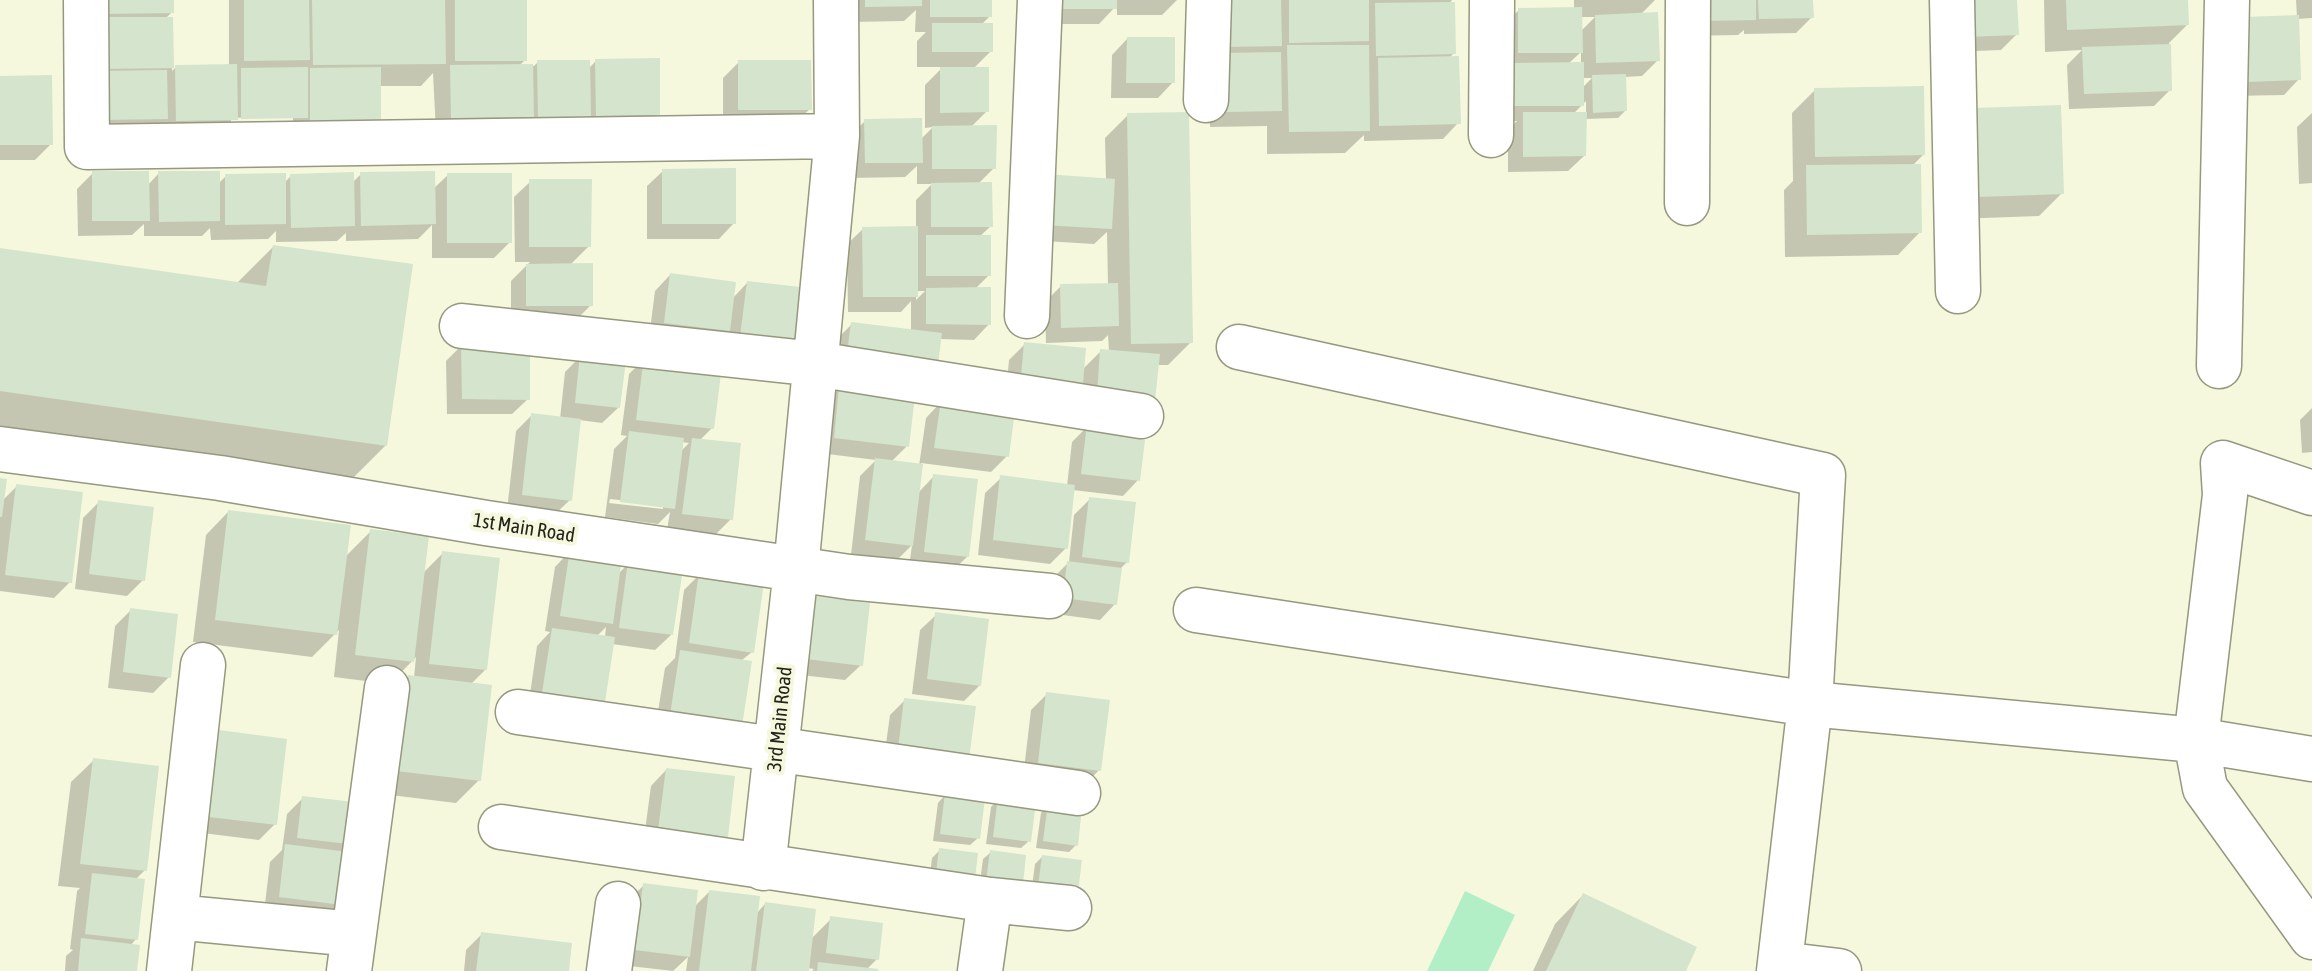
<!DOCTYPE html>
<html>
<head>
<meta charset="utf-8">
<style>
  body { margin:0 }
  canvas { display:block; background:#f5f8dd }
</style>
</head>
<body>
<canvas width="2312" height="971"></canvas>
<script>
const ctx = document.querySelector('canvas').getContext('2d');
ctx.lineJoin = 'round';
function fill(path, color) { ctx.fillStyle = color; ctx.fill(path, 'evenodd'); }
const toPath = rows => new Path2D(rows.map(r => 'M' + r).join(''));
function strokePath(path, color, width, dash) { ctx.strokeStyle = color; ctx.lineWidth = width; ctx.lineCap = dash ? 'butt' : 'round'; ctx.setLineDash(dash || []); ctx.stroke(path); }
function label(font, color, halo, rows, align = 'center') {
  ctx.font = font + ' "Asap Condensed",sans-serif'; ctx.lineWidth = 8; ctx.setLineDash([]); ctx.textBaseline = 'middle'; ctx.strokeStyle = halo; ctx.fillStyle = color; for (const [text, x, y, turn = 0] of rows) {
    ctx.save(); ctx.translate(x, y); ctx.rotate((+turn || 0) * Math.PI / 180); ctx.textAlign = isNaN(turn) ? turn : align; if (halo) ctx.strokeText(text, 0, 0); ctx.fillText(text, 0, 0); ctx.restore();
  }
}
const water = toPath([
  [1465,891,1515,915,1488,971,1427,971]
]);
const shadow = toPath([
  [85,0,172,0,172,12,165,19,171,19,172,71,176,67,229,66,229,0,525,0,525,60,519,66,534,66,538,62,588,69,596,61,658,115,643,130,436,133,433,73,421,86,379,86,364,138,161,136,161,123,150,134,85,135],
  [293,116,293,121,231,122,231,118],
  [850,0,990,0,990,16,981,25,991,51,973,69,987,111,971,127,994,168,978,184,991,226,979,237,989,275,975,289,989,324,974,340,939,339,832,377,836,340,852,324,911,331,911,301,901,312,848,312,847,244,863,229,916,228,916,200,932,184,917,184,917,166,905,177,850,178,849,137,865,121,920,140,933,127,925,128,925,85,943,67,917,67,917,41,926,32,915,32,916,10,904,21,850,22],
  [916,291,925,291,916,300],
  [1039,0,1177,0,1162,15,1117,15,1117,5,1099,24,1039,24],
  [1209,0,1452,0,1449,4,1454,53,1449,58,1458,123,1443,139,1364,141,1364,135,1345,153,1267,154,1267,126,1210,127],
  [1574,0,1655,0,1640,15,1658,60,1642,76,1624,77,1625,111,1618,118,1584,119,1584,156,1568,171,1508,172,1508,130,1517,121,1499,121,1503,25,1519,10,1574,9],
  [1580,17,1595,17,1580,32],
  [1581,52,1581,64,1568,64],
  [1582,78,1592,78,1582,88],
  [1586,101,1586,114,1573,114],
  [1684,0,1811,0,1812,17,1796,33,1744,34,1744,30,1738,35,1685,36],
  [2015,0,2017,34,2001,50,1951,52],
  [2044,0,2186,0,2187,25,2169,43,2170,90,2154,106,2069,109,2067,65,2082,50,2045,52],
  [2296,0,2312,0,2312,18,2297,19,2299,79,2284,95,2231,96,2297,17],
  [1127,39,1173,82,1158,98,1111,98,1112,55],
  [739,62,810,109,794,124,723,124,723,78],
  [0,77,51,144,35,160,0,160],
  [1815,90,1923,155,1912,166,1920,232,1898,255,1785,257,1784,190,1793,181,1792,113],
  [2059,107,2062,193,2039,216,1955,219],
  [2312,113,2312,183,2299,184,2297,127],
  [1128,115,1191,342,1168,365,1157,365,1153,400,1005,404,1009,360,1024,345,1082,370,1101,351,1109,351,1108,335,1102,341,1046,343,1045,302,1061,286,1108,285,1107,232,1094,244,1027,240,1106,180,1105,138],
  [663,171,734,223,719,239,647,239,647,186],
  [93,173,148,185,159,173,218,184,226,176,284,183,291,176,352,183,361,174,433,189,448,175,510,242,494,258,432,258,432,225,418,239,346,241,346,233,337,241,276,242,276,231,268,239,211,240,210,228,202,236,144,236,144,224,132,235,78,236,77,189],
  [530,182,589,246,570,265,591,305,575,321,511,321,511,281,530,262,515,262,514,197],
  [273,247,386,445,349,482,0,432,0,250,236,284],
  [670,275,732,299,747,283,785,359,725,352,728,330,712,345,649,338,655,291],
  [462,345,528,399,512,414,447,414,446,361],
  [581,356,618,408,602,423,579,420,570,500,554,515,507,510,516,431,532,415,560,419,565,372],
  [645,358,712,428,700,440,731,519,715,535,667,530,670,512,658,524,605,517,614,449,627,436,621,435,629,374],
  [681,442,689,443,680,452],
  [610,499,663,505,663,509,609,503],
  [840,388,907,446,891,462,919,466,926,418,941,402,1007,456,991,472,921,463,918,493,934,476,967,557,951,572,909,567,912,545,896,561,851,555,860,476,876,460,819,453,824,404],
  [2312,408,2312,452,2302,453,2300,420],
  [1088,426,1138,480,1123,496,1073,490,1066,548,1050,564,978,555,985,493,1001,478,1067,486,1072,442],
  [0,480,2,501,17,486,70,582,54,598,0,591],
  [1090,499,1127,562,1120,569,1115,604,1100,620,1048,613,1052,579,1069,562,1074,515],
  [99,502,143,580,127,596,75,589,83,518],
  [228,512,345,557,371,531,423,573,443,553,485,670,470,685,479,780,456,803,374,793,386,700,408,677,414,678,416,657,390,684,334,677,339,630,312,657,193,642,206,535],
  [570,551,618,574,629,563,671,635,655,650,612,644,603,701,587,717,528,708,537,646,550,632,545,631,555,567],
  [606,627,605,637,597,636],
  [700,574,752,652,655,730,665,668,675,658,684,590],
  [131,610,169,677,153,693,108,688,115,626],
  [799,614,861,665,845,680,792,674],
  [936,615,980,685,964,701,912,694,920,630],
  [1047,694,1099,770,1084,786,1023,778,1031,710],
  [905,700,951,782,882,773,890,715],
  [220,732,275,824,259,840,194,832,204,748],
  [94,760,145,870,135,880,136,939,130,946,134,971,65,971,66,956,73,950,70,949,77,891,80,888,58,886,71,782],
  [666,770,733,778,642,853,651,786],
  [945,795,978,838,970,845,933,841,938,803],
  [302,799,360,805,348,905,332,921,264,912,270,862,282,850,287,814],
  [998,800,1029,841,1021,848,986,844,991,807],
  [1048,805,1076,845,1069,852,1036,848,1041,813],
  [940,850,976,855,928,889,932,858],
  [991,852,1024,856,978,897,983,859],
  [1042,857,1080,861,1030,902,1035,864],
  [644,885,694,907,709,892,756,914,765,904,811,939,831,919,877,959,866,970,873,971,812,971,814,969,807,968,807,971,686,971,688,957,673,971,621,965,628,901],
  [1583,895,1684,971,1533,971,1555,924],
  [482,934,567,971,464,971,466,950]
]);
const building = toPath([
  [100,0,174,0,174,13,100,14],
  [244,0,309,0,310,60,244,61],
  [312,0,445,0,446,64,313,65],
  [455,0,527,0,527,61,455,61],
  [865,0,922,0,922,6,865,7],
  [930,0,992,0,992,17,930,17],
  [1054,0,1117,0,1117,9,1054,9],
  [1223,0,1281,0,1282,46,1224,47],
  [1289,0,1369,0,1369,41,1289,43],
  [1699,0,1756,0,1756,20,1699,21],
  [1758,0,1813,0,1814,18,1759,19],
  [1965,0,2017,0,2019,35,1966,37],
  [2066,0,2188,0,2189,25,2067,30],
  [1455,2,1456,54,1376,56,1375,3],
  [1582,7,1583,53,1518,53,1518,8],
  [1658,12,1660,61,1596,63,1595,15],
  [2299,15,2301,80,2246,82,2244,17],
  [100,17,173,17,174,68,100,69],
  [932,23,993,23,993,52,932,52],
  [1127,37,1175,37,1175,83,1126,83],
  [2171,44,2172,91,2084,94,2082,47],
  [1287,45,1369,45,1370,131,1289,132],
  [1281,52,1282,111,1225,112,1224,53],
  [1459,56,1461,124,1379,126,1378,58],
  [660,58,660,115,596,116,595,59],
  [537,60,590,60,591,117,538,118],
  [738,60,811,60,812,110,738,110],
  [1584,62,1584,106,1514,106,1514,63],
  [237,64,238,120,176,121,175,65],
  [533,64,534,117,451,118,450,65],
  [308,67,308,118,241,119,241,68],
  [381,67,381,123,310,124,310,68],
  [940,67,989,67,989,112,940,113],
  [167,70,168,119,100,120,99,71],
  [1626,74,1627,111,1593,113,1592,75],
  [52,75,53,145,0,145,0,76],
  [1924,86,1925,155,1815,157,1814,88],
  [2061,105,2064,194,1977,197,1974,108],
  [1189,112,1193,343,1131,344,1127,113],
  [1523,112,1587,112,1586,156,1523,157],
  [922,118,923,163,865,163,864,119],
  [997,125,996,169,932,169,932,126],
  [1921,164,1922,233,1807,235,1806,165],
  [736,168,736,224,662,224,662,169],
  [92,171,149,171,150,221,92,221],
  [158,171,220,171,220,221,159,222],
  [435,171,436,224,361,226,360,172],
  [354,172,355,226,291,228,290,174],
  [286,173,286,224,225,225,225,174],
  [447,173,512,173,512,243,447,243],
  [1046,174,1115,179,1112,229,1042,225],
  [529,179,592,179,591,247,529,247],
  [992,182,993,227,931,227,931,183],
  [918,226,918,297,863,297,862,227],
  [926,235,991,235,991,276,926,276],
  [273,245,413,264,387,446,0,391,0,248,266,286],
  [593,263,593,306,526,306,526,264],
  [670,273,736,282,730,331,664,323],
  [747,281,809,288,802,344,740,337],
  [1118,283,1119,326,1061,328,1060,284],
  [991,287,991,325,926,324,926,288],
  [851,322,942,333,937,373,846,362],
  [1024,342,1086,348,1082,395,1020,389],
  [461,343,530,343,530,400,462,399],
  [1100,349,1160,354,1155,401,1097,396],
  [580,354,626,360,620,408,575,403],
  [644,356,722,366,714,429,636,420],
  [839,386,915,396,909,447,834,438],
  [941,400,1015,410,1009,457,934,448],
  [531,413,581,419,572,501,522,495],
  [1087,424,1146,432,1140,481,1081,474],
  [629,431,684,438,675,509,620,502],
  [692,438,741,443,733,520,682,514],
  [875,458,923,464,913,546,865,540],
  [933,474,978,479,969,557,924,552],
  [1000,475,1075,485,1068,549,993,540],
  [0,478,7,479,2,517,0,517],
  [16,484,83,492,72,583,5,575],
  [1089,497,1136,502,1129,563,1082,557],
  [98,500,154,507,145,581,89,574],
  [228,510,351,525,337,635,215,620],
  [370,529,429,536,414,662,355,655],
  [570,549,622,558,613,624,560,616],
  [442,551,500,558,487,670,429,664],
  [628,561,683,569,673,635,619,628],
  [1067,561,1122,568,1117,605,1063,598],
  [699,572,764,582,754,653,689,643],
  [814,596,870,603,863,666,806,659],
  [130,608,178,614,171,678,123,672],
  [935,612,989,619,981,686,927,679],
  [552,628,615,637,605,702,542,693],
  [680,650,752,661,742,726,670,715],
  [408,675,492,685,481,781,396,771],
  [1046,692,1110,700,1101,771,1038,763],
  [904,698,976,706,968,767,897,758],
  [219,730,287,739,277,825,209,817],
  [93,758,159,766,147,871,80,864],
  [666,768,735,776,727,846,657,838],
  [945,793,985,798,980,839,940,834],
  [302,796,362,803,357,845,297,838],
  [998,797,1036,802,1031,842,993,837],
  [1048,803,1082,807,1078,846,1043,841],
  [285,844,356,853,350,906,279,897],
  [939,848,978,853,974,887,935,882],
  [990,850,1026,855,1022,894,985,890],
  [1042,855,1082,860,1077,900,1037,895],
  [92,873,145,879,138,940,85,934],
  [643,883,698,890,690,957,635,950],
  [709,890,760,896,751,971,699,971],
  [1583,893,1697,947,1686,971,1546,971],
  [765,902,816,909,809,971,756,971],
  [830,916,883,923,879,960,826,953],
  [481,932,572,943,569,971,476,971],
  [81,938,140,945,137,971,78,971],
  [818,962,878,969,878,971,817,971]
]);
const minor = toPath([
  [86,0,87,147,837,136],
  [1952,0,1958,291],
  [1206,100,1209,0],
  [1491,135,1492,0],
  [1687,203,1688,0],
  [1027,316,1040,0],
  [462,326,816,364,1141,416],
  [1239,347,1823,475,1810,704,1779,971],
  [2219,366,2227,0],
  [0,449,220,478,486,523,849,577,1050,596],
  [2312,493,2223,463,2225,495,2196,740,2205,788,2312,937],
  [1196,610,1810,704,2196,740,2312,759],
  [518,712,1078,793],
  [501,827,990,900,980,971],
  [763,868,796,569,837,136,836,0],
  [990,900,1069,908],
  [175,917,354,934],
  [1780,964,1839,971],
  [169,971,203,665],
  [349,971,387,688],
  [609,971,618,904]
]);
const streetNames = [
  ["1st Main Road",524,528,9],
  ["3rd Main Road",780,719,-84]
];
fill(water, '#b2efc7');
fill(shadow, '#0003');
fill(building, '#d5e4cc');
strokePath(minor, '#96987f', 47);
strokePath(minor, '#fff', 44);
label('20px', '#23241a', '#f5f8dd', streetNames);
</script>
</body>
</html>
